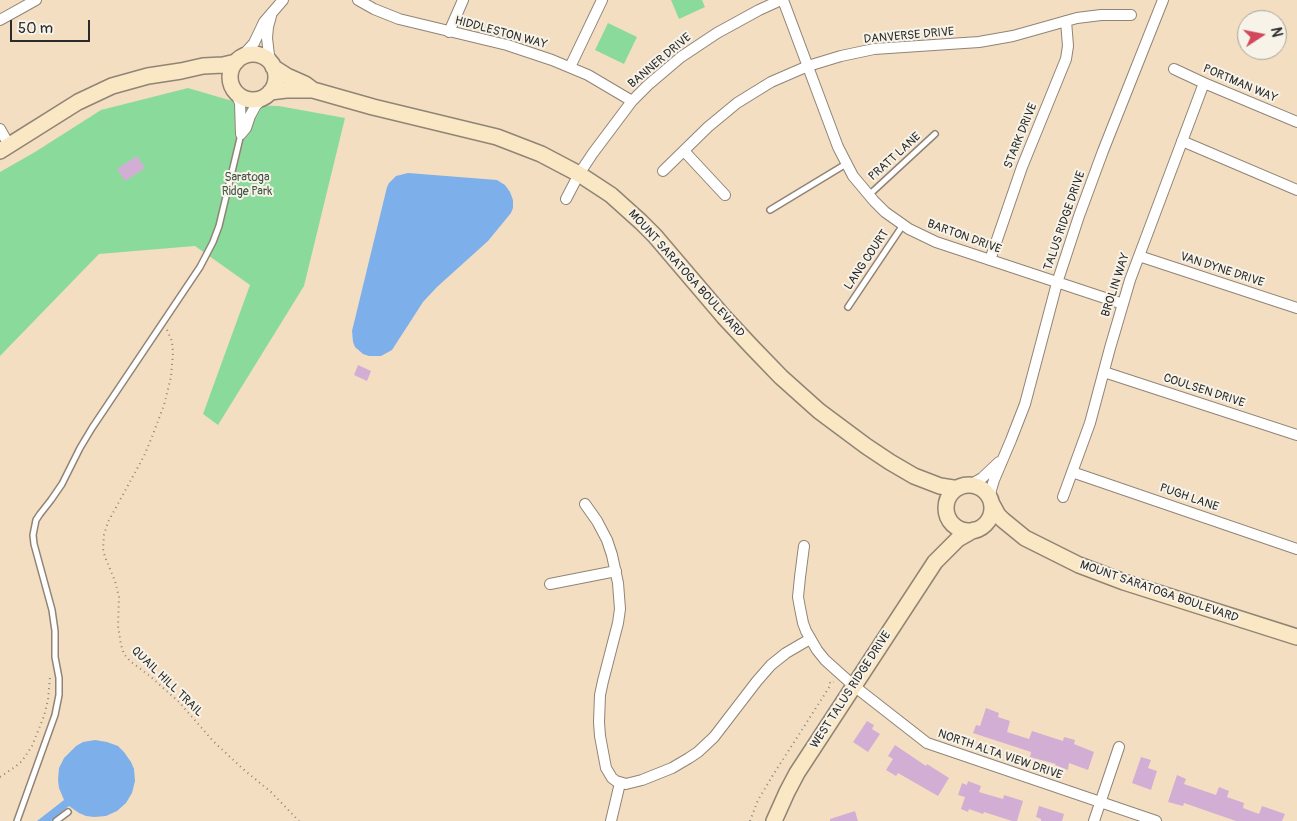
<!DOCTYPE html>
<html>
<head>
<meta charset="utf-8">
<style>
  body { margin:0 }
  #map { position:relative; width:1297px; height:821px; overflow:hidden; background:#f4dec2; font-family:Pangolin,sans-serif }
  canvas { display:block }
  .north { position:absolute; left:1237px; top:10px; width:50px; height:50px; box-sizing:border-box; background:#f7f3e8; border:1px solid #a5a39c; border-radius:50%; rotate:79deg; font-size:14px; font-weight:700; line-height:20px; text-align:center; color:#2b2b2b }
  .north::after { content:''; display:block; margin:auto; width:18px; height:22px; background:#d1495b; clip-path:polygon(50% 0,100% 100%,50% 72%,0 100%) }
  .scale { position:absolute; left:10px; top:20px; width:80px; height:22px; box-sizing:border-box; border:2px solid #2b2b2b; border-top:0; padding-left:6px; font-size:15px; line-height:18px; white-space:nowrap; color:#2b2b2b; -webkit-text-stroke:4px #f7f3e8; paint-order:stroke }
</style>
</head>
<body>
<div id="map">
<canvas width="1297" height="821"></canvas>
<div class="north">N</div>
<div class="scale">50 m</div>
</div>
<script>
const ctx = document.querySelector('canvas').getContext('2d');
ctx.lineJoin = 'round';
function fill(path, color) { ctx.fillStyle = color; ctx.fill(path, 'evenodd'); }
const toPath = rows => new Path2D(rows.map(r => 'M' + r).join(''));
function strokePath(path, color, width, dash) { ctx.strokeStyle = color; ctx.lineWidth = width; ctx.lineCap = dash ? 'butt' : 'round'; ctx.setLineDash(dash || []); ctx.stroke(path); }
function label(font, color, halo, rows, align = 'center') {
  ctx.font = font + ' Pangolin,sans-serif'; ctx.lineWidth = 4; ctx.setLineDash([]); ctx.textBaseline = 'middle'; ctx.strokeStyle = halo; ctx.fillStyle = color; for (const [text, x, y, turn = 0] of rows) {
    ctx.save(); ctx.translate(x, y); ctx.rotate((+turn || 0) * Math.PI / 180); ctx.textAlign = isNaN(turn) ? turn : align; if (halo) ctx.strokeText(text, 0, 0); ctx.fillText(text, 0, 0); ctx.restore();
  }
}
const green = toPath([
  [671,0,702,0,705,7,679,19],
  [608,23,637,37,624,64,595,50],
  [188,88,246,105,279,106,345,118,304,286,218,425,203,414,250,285,195,246,99,254,0,356,0,172,35,152,101,110]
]);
const water = toPath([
  [408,173,497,180,505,185,510,192,513,200,513,208,511,213,488,241,437,287,423,302,392,350,381,356,369,356,363,354,355,347,353,342,352,331,387,187,389,183,396,176],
  [95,740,107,742,118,746,124,752,131,762,134,769,135,781,132,793,126,803,117,811,106,816,94,817,86,816,79,813,69,806,51,821,37,821,64,800,59,788,58,780,59,768,64,758,76,746,83,742]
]);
const building = toPath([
  [137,156,145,168,125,181,117,169],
  [358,365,371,371,367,381,354,375],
  [986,708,999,713,998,717,1010,721,1007,732,1029,739,1032,731,1063,741,1064,737,1075,740,1074,744,1094,752,1088,770,1069,763,1068,770,1055,765,1056,764,1030,757,1031,752,973,733,976,725,980,726],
  [867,721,874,725,872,729,880,734,868,752,853,742],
  [895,745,926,766,927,764,949,778,938,796,898,773,896,776,886,770,893,759,888,756],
  [1141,757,1151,760,1148,768,1157,771,1151,790,1132,783],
  [1177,775,1186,779,1184,784,1216,795,1219,787,1229,791,1227,797,1244,803,1243,808,1259,814,1262,806,1285,814,1282,821,1236,821,1184,803,1183,806,1168,802],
  [968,781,981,786,979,792,1003,799,1004,795,1023,801,1017,821,1012,821,984,812,983,814,969,809,968,812,961,809,965,797,958,795,962,783,967,785],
  [1039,806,1064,814,1062,821,1041,821,1041,819,1036,817],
  [855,811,858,821,830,821,830,819]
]);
const path = toPath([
  [167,330,172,341,173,353,171,377,164,405,152,437,144,456,108,522,104,535,103,549,105,557,115,581,119,597,118,626,121,645,124,654,130,661,151,677,179,702,213,741,243,769,271,792,299,821],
  [0,777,15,767,22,761,32,746,44,716,48,700,50,677],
  [750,821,758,800,773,775,830,686,830,682,834,682]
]);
const lane = toPath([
  [869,195,935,134],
  [770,210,846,164],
  [848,307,903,225],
  [17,821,55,715,59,695,59,678,55,657,55,631,52,610,34,544,33,535,36,520,40,514,51,500,62,484,80,448,92,428,200,267,213,242,219,226,241,134],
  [56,821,68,812]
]);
const street = toPath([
  [358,0,374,9,399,19,507,45,552,60,588,75,632,101],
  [783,0,838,147,853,176,874,201,885,212,909,229,936,242,1123,304],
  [271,16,268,27,267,38,269,55,272,64],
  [0,20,36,0],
  [449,32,463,0],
  [240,58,245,53,254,43,264,22,283,0],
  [570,67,602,0],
  [1174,69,1204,83,1297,122],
  [234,89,240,103,241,134],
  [0,129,9,145],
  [241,134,246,128,250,116,256,105,266,96],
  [1182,141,1297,190],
  [684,151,725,195],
  [663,171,708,127,737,103,771,82,808,66,841,56,874,49,979,42,1013,36,1077,18,1101,15,1131,15],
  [566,199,579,174,593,153,632,101,648,85,681,57,717,33,759,10,781,0],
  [1139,256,1297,308],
  [990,260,1022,167,1066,59,1068,46,1066,21],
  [1104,372,1297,435],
  [1072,472,1297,549],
  [970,485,982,478,999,462],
  [1063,497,1090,423,1110,348,1130,280,1204,83],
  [990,499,991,490,994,480,1011,440,1025,404,1057,283,1079,216,1103,151,1163,0],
  [585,504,597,521,607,540,612,555,618,583,620,609,618,623,603,681,600,695,599,722,600,736,606,768,612,778,616,781,626,784,642,780,672,768,689,758,698,752,714,737,757,681,771,665,786,653,810,639],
  [804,546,800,577,798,597,800,608,803,623,806,631,817,650,825,660,854,686,927,743,1156,821],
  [550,584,616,571],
  [611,821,620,783],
  [1094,821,1119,747]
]);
const secondary = toPath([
  '230 77a23 23 0 1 1 46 0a23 23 0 1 1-46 0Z',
  [273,67,287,76,305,84,313,90,373,107,497,137,541,154,579,174,611,195,641,222,655,236,724,317,752,347,781,377,819,411,866,446,890,462,914,476,940,486,953,488,958,488],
  [270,92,286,90,312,90],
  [0,151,78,102,112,86,148,76,181,71,203,66,223,65,236,62],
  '946 508a23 23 0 1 1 46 0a23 23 0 1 1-46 0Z',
  [992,504,998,515,1003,520,1025,538,1079,565,1124,582,1297,637],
  [774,821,787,792,797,773,935,562,958,539,974,530]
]);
const streetNames = [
  ["HIDDLESTON WAY",501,33,15],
  ["DANVERSE DRIVE",909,36,-5],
  ["BANNER DRIVE",660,61,-40],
  ["PORTMAN WAY",1240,84,23],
  ["STARK DRIVE",1021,136,-68],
  ["PRATT LANE",895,157,-42],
  ["TALUS RIDGE DRIVE",1065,221,-71],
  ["BARTON DRIVE",964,237,20],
  ["LANG COURT",867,260,-56],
  ["VAN DYNE DRIVE",1222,270,18],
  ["MOUNT SARATOGA BOULEVARD",686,274,48],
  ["BROLIN WAY",1116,285,-72],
  ["COULSEN DRIVE",1204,391,18],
  ["PUGH LANE",1189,498,19],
  ["MOUNT SARATOGA BOULEVARD",1159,592,19],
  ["QUAIL HILL TRAIL",167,682,44],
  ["WEST TALUS RIDGE DRIVE",851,690,-57],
  ["NORTH ALTA VIEW DRIVE",1000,755,19]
];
const parkNames = [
  ["Saratoga",247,178],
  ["Ridge Park",247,192]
];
fill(green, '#8adb9b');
fill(water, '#7db0ea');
fill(building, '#d2aed4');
strokePath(lane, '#908476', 8);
strokePath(street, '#908476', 12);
strokePath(secondary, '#908476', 18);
strokePath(path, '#908476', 2, [1, 4]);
strokePath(lane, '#fff', 5);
strokePath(street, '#fff', 10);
strokePath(secondary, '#fae7c3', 15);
label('12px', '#2b2b2b', '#f7f3e8', streetNames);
label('12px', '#435747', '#f7f3e8', parkNames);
</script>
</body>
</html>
